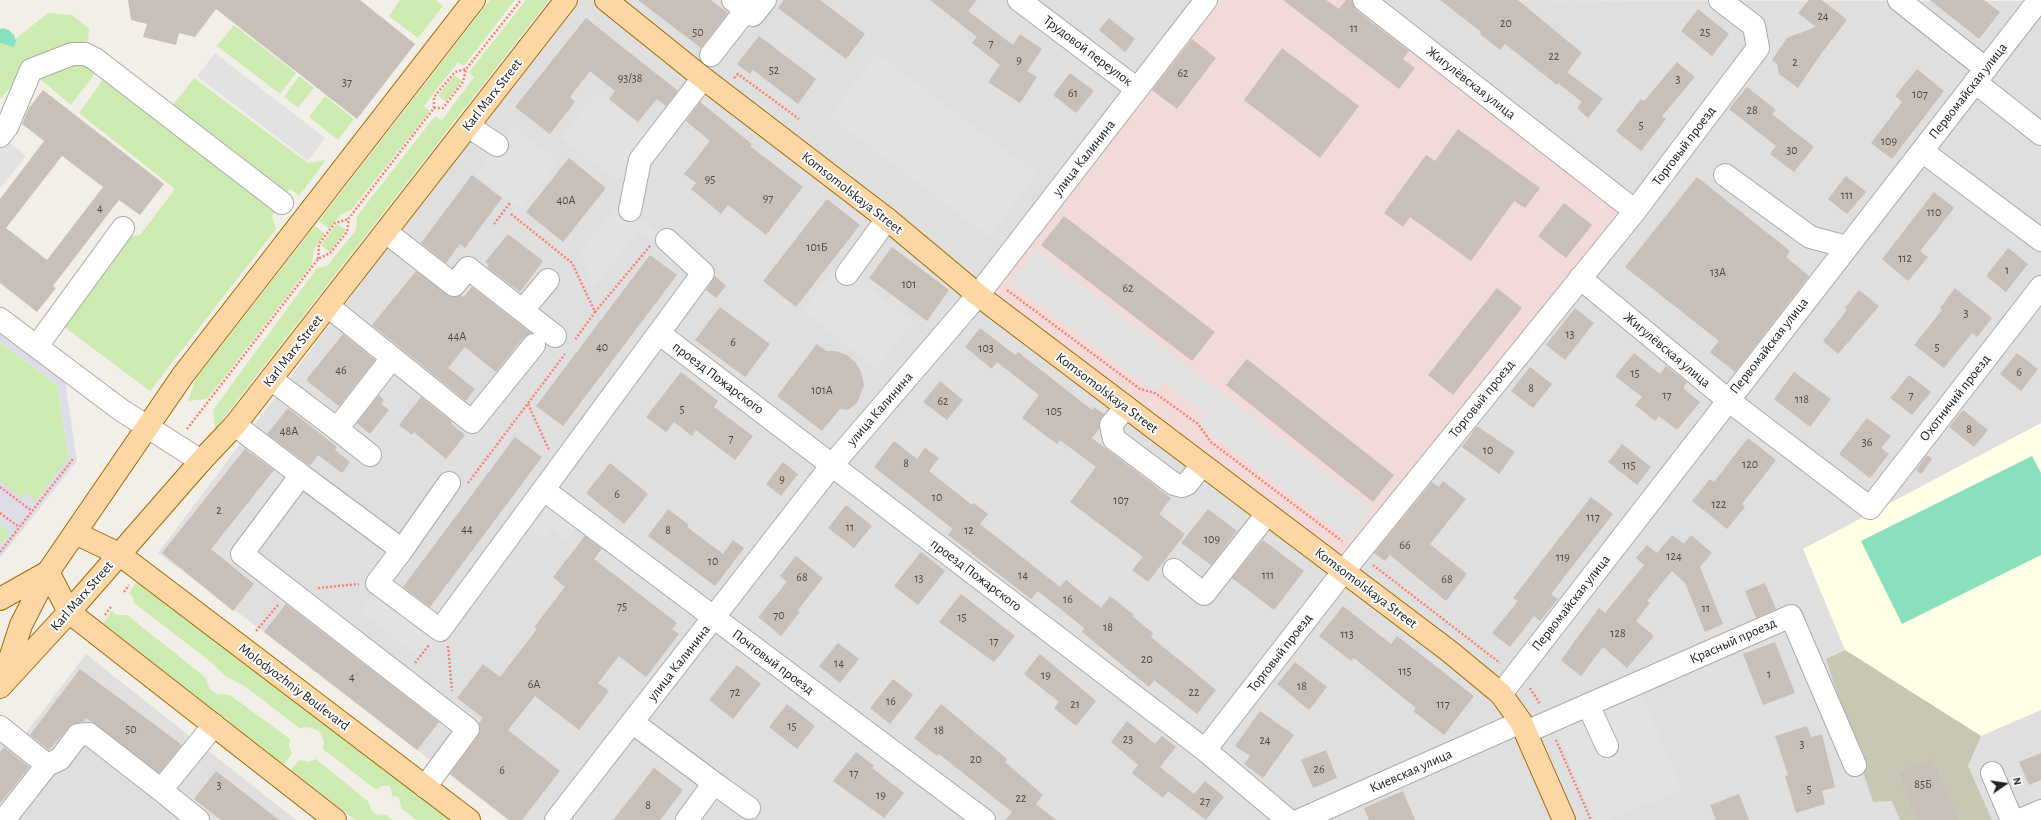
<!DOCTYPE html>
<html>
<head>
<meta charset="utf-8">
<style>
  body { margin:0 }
  #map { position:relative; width:2041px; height:820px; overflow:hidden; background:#f2efe9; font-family:"Alegreya Sans",sans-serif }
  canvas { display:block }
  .north { position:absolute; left:1985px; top:764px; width:40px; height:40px; -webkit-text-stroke:3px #fff; paint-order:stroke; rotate:77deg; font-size:11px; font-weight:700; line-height:16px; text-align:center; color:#222 }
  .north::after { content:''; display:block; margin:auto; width:14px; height:18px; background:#222; clip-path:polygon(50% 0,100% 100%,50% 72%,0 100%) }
</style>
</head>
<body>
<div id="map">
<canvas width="2041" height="820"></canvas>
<div class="north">N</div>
</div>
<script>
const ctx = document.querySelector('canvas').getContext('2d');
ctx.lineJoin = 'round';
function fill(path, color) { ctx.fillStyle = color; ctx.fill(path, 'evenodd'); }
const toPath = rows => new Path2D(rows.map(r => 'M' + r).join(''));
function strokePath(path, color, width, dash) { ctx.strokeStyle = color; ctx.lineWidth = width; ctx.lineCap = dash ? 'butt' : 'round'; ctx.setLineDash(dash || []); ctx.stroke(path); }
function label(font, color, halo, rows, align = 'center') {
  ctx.font = font + ' "Alegreya Sans",sans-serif'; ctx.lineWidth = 4; ctx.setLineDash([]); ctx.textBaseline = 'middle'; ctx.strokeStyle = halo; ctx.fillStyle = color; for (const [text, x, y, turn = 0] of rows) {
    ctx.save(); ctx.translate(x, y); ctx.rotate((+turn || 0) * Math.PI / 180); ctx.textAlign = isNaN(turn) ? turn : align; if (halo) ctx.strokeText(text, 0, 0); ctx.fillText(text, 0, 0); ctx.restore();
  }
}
const residential = toPath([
  [574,0,1201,0,978,289,1494,690,1556,820,508,820,264,632,158,553],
  [1374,0,2041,1,2041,820,1569,820,1528,724,1355,571],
  [86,654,296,820,0,820,0,732,10,719,26,733]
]);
const commercial = toPath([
  [1213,0,1355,0,1626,211,1345,566,986,294]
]);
const education = toPath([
  [2041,423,2041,710,1981,736,1845,650,1803,549]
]);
const construction = toPath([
  [1845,650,1981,736,1968,766,1992,820,1900,820,1892,801,1873,802,1826,659]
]);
const grass = toPath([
  [400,0,436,0,443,6,418,38,389,16],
  [490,0,515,0,464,66,458,62,424,106,430,111,351,210,340,215,329,229,319,221],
  [526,0,549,0,215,429,213,410,317,268,327,266,356,230,357,216,435,116,442,120,474,77,469,72],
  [48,13,72,15,89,29,88,41,32,62,0,99,0,36,14,40],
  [234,25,296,73,280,94,217,46],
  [79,59,95,71,93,76,71,105,34,74],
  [106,75,279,207,272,216,276,229,150,391,59,323,127,236,140,235,175,189,79,113],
  [454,75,462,81,446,102,438,96],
  [299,76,314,88,298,108,284,97],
  [194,78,308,163,326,160,299,196,290,189,283,197,169,110],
  [325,96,354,119,338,140,309,117],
  [337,224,346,230,330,252,321,245],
  [315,226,325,234,314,249,312,264,207,399,188,401,196,378],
  [0,342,57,385,69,458,36,501,22,498,0,481],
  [0,520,3,522,0,525,11,533,0,546],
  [137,581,453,820,416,820,401,808,399,797,392,796,391,788,388,786,382,786,376,790,323,749,324,741,319,731,308,727,299,728,246,687,225,676,212,663,134,603,133,597,129,593],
  [112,611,117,615,127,615,205,677,210,689,217,694,230,695,290,739,289,745,292,754,284,765,103,623],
  [316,759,369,802,372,811,376,814,386,815,393,820,355,820,291,770,299,760,308,762]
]);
const pitch = toPath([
  [3,28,9,30,14,35,16,41,14,47,0,43,0,29],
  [2032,456,2041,473,2041,555,1902,624,1861,541]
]);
const parking = toPath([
  [215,53,325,138,308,161,197,76],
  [877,53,1037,174,989,237,830,117],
  [597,92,653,136,617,181,561,138],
  [512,125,558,161,521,210,475,174],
  [4,138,26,156,0,189,0,143],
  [620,202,667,240,661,249,639,231,593,288,580,251],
  [1036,250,1374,509,1349,540,1198,424,1205,415,1164,382,1155,393,1011,282],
  [839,263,913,322,876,369,802,310],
  [550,502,578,526,567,541,553,529,543,540,529,527],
  [378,588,438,632,419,657,360,612],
  [1641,692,1682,789,1610,820,1594,820,1556,729]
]);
const plaza = toPath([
  [0,331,65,381,77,461,0,558,0,546,10,533,0,525,2,522,0,520,0,481,22,498,26,493,36,501,69,457,57,385,0,342]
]);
const building = toPath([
  [128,0,360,0,415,44,357,119,216,9,195,37,179,33,176,45,143,37,147,24,131,20],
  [638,0,711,0,728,13,701,48],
  [784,0,820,0,865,34,846,59,778,8],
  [930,0,977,0,968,11,1013,45,1020,34,1042,49,1027,71,1037,77,1020,103,988,82,1000,65,972,43,977,37],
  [1283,0,1326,0,1339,9,1346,0,1352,0,1356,10,1409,51,1403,59,1415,68,1399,89],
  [1440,0,1518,0,1582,53,1567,72,1603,99,1588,118,1577,108,1582,102,1558,83,1557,85,1505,44,1500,50,1480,34,1481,32],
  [1809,0,1822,0,1847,20,1821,54,1798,88,1779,74,1777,64,1772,60,1787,38,1816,27,1798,13],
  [1930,0,1984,0,2000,12,1979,39],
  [1698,9,1729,34,1712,56,1681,31],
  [586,18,678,91,666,106,657,99,638,122,609,99,615,91,590,71,570,97,575,102,550,134,515,107],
  [1109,18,1135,39,1125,52,1099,30],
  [759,36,816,79,798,104,753,70,750,74,737,64],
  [1192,39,1216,58,1177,109,1152,90],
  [1282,48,1359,106,1320,158,1244,100],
  [1677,62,1695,77,1662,116,1666,119,1641,151,1616,131,1641,99,1644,101],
  [1917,69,1944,91,1892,159,1871,143,1902,102,1895,96],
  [1070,73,1094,91,1076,113,1053,95],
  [1747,87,1776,110,1772,114,1814,147,1794,172,1770,154,1776,146,1729,109],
  [43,90,164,184,140,215,119,200,53,286,56,288,37,312,0,283,0,199,44,141,22,124,29,108],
  [62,156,103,187,47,260,6,228],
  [700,102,752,144,750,146,803,187,766,235,728,205,721,214,691,189,696,183,684,174,710,141,686,121],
  [1458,129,1540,188,1525,208,1514,201,1471,261,1410,217,1403,227,1384,213,1426,155,1435,161],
  [569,158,606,188,563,242,526,212],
  [472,175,502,198,465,248,460,244,446,263,421,243],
  [1846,176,1866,192,1847,214,1828,199],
  [1697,177,1790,251,1786,257,1809,276,1735,372,1710,352,1719,341,1625,267],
  [1934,192,1954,208,1920,251,1928,257,1908,281,1882,259],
  [827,199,860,225,796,307,763,281],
  [1564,203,1592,225,1566,258,1538,236],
  [1064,216,1215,332,1192,361,1041,245],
  [508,234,543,261,520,292,487,267,489,265,485,262],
  [892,247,949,290,927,321,869,278],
  [2008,248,2028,264,2006,292,1986,276],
  [650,255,677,275,563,426,536,406],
  [416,271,452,297,461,295,463,297,472,287,531,333,524,337,496,372,465,347,448,368,475,389,466,401,372,325],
  [715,276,726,286,716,298,706,290],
  [1497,288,1522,308,1453,395,1428,375],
  [1955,288,1992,318,1977,337,1972,333,1944,368,1914,345,1942,310,1940,308],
  [1859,290,1879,306,1838,354,1823,341,1847,310,1845,308],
  [720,307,770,344,745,377,695,340],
  [1575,308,1594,323,1565,360,1546,345],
  [980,328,1015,355,1018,352,1092,410,1094,407,1104,414,1099,422,1099,429,1092,438,1171,498,1159,514,1185,534,1148,582,1132,570,1143,557,1070,502,1096,467,1060,440,1057,444,1022,418,1039,395,997,362,992,369,965,347],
  [343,334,375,360,339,406,306,380],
  [817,344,826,351,836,351,847,355,856,363,861,372,864,385,857,403,848,410,840,409,822,431,777,396],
  [1634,353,1660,374,1666,366,1687,382,1683,388,1700,402,1677,430,1659,416,1655,421,1635,405,1642,397,1615,376],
  [2017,353,2038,369,2021,391,2000,374],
  [1247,359,1394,475,1373,502,1226,385],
  [1530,367,1552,384,1533,408,1511,391],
  [681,372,718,401,714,407,753,436,735,460,696,430,692,436,674,422,666,432,646,417],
  [1794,372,1831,399,1810,427,1774,399],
  [1909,375,1931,392,1912,415,1890,398],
  [940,381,963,400,947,420,923,402],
  [379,395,384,400,381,404,389,410,370,434,357,423],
  [421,397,452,422,451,424,465,435,446,459,414,432,412,435,399,425],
  [288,408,337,447,335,450,350,462,342,473,318,455,310,466,267,434],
  [1963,410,1988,430,1974,447,1949,427],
  [1867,418,1891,436,1881,448,1889,454,1870,478,1839,454],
  [1477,426,1515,452,1499,474,1462,447],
  [515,437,542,457,430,607,403,587],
  [1748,438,1776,460,1742,504,1745,507,1727,529,1692,501,1710,479,1714,482],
  [894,441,917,459,925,448,939,458,929,471,972,505,974,503,988,514,980,524,1060,587,1066,580,1101,608,1110,596,1134,615,1132,616,1153,633,1151,637,1216,690,1197,714,1154,680,1149,687,1082,632,1084,628,1038,591,1031,599,948,535,953,529,874,467],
  [1622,444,1651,467,1637,485,1608,462],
  [245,449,274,470,211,549,254,584,233,611,162,553],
  [1927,455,1932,459,1921,474,1916,470],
  [783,462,798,474,781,496,766,484],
  [610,463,648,494,624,524,586,493],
  [1443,481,1466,499,1430,544,1467,574,1446,601,1390,555,1385,561,1374,553,1432,482,1439,487],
  [1591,497,1613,514,1551,594,1558,599,1540,621,1534,616,1510,647,1492,633,1518,601,1513,598],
  [846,505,872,526,854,548,828,528],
  [668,509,689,525,687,527,723,554,733,540,744,548,715,586,648,536],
  [1208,509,1237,531,1211,565,1181,543],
  [1672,535,1684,544,1691,535,1712,553,1700,567,1723,624,1705,632,1685,583,1672,571,1647,601,1650,603,1636,621,1654,636,1627,668,1603,647,1581,676,1561,660,1599,608,1605,613,1644,565,1636,558,1647,545,1657,553],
  [585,536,602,549,594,559,677,623,672,629,679,634,646,677,619,656,598,683,609,691,579,730,535,696,508,730,560,771,522,820,509,820,450,774,478,736,480,730,479,723,483,718,457,698,483,664,500,677,537,629,534,627,565,587,553,577],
  [1263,540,1304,571,1274,610,1232,578],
  [921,552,945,571,918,605,894,586],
  [796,556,823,578,798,610,800,612,781,636,758,617,787,582,780,576],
  [1765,583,1776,609,1756,618,1745,591],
  [961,594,1015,636,994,662,939,622],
  [286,604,439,722,417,750,264,632],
  [1343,606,1391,644,1397,636,1474,696,1444,735,1413,711,1416,708,1354,658,1351,661,1319,636],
  [1775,642,1795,693,1763,705,1743,654],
  [838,643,859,659,840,683,819,666],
  [1040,654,1096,701,1076,726,1054,708,1059,702,1024,674],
  [1295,662,1327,687,1309,710,1277,684],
  [737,665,761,684,733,719,709,700],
  [80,669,182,745,159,773,86,718,83,722,72,724,49,750,30,735],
  [893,679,913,695,890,724,870,708],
  [787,704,815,726,797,749,769,727],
  [941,704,1007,759,1005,762,1043,795,1036,804,1056,820,1005,820,1012,812,939,754,937,756,914,738],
  [1260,711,1294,735,1263,778,1244,764,1250,756,1235,746],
  [1127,721,1155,744,1162,736,1176,747,1160,767,1194,794,1205,781,1224,797,1206,820,1168,791,1163,798,1132,773,1138,765,1111,742],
  [1807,726,1811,737,1822,734,1835,787,1822,791,1825,804,1796,813,1785,776,1788,775,1775,736],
  [4,747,29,767,0,804,0,752],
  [1326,750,1337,778,1313,788,1301,760],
  [856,752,874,766,872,768,904,793,884,818,833,781],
  [2041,753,2041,780,2029,785,2019,762],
  [1931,759,1936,768,1958,820,1917,820,1905,792,1907,791,1899,773],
  [654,768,683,790,660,820,613,820],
  [216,771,279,820,221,820,194,799],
  [1403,791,1415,820,1369,820,1364,808],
  [1739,794,1749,820,1716,820,1710,805]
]);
const path = toPath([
  [734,78,738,74,799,119],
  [434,108,434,97,455,72,466,69],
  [511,214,572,263,595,312,575,340],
  [494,224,510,203],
  [318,259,319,244,335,223,349,219],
  [1007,290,1140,389,1155,393,1198,424,1211,442,1342,541],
  [595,312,650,246],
  [528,404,549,450],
  [187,429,318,259,330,253,347,232,349,218,434,108,443,108,463,82,466,69,521,0],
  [468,483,565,354],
  [0,487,32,511],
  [0,513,19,527],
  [0,552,73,459],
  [1373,565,1500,663],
  [318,588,359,584],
  [124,592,129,585],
  [105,615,111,607],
  [256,631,278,605],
  [448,646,452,691],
  [415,663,429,645],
  [1530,688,1540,704],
  [1556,740,1591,820]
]);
const minor = toPath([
  [733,0,753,15,765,0],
  [1019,0,1137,89],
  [1364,0,1635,211],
  [1899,0,1986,69],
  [711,55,746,10],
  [1975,82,2041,134],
  [468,126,497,145],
  [0,136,7,127,31,70,72,54,85,54,95,59,282,203],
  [1922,151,2041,240],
  [1725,175,1810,237,1847,247],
  [630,210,640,160,703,78],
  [386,232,454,285,468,268,555,336],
  [847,274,887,219],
  [1580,278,1728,400,1870,508,2041,287],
  [328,306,472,422,534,345],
  [523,310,548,280],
  [0,319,121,410,201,461],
  [660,334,1205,750,1288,820],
  [37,346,123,228],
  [271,379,337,429,392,358],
  [1126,407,1111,425,1114,439,1174,484,1182,486,1187,484,1202,465],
  [235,425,301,475],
  [337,429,370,455],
  [544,490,984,820],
  [402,550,449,483],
  [1174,570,1204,594,1267,514],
  [1501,694,2039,0],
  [1588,705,1607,746],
  [632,722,714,783,687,820],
  [0,727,47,765],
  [1526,732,1791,616,1855,765],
  [1205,750,1343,572,1635,211,1758,48,1754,26,1720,0],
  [1992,773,2012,820],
  [714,783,749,808],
  [425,787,468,729,242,554,301,475,402,550,377,583,440,630,703,273,667,240],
  [161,790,198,820],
  [4,820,47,765,60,759,78,735,89,734,161,790,214,725],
  [556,820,832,465,978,295,1206,0],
  [1300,820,1521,722],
  [2020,820,2041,811]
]);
const major = toPath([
  [606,0,703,78,887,219,978,295,1449,651,1501,694,1521,722,1564,820],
  [75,533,119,554,140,570,469,820],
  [0,599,48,572,69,612,335,820],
  [3,680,21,625,48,572,183,375,474,0],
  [0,687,69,612,201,461,235,425,566,0]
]);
const numberNames = [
  ["24",1823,16],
  ["20",1506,23],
  ["11",1354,28],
  ["50",698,32],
  ["25",1705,32],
  ["7",991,43],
  ["22",1554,56],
  ["9",1019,60],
  ["2",1795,62],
  ["52",774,70],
  ["62",1183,73],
  ["93/38",630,78],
  ["3",1678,79],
  ["37",347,82],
  ["61",1073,93],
  ["107",1920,94],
  ["28",1752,110],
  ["5",1641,125],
  ["109",1889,141],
  ["30",1792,150],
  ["95",710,179],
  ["111",1847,195],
  ["97",768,198],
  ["40А",566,200],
  ["4",100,208],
  ["110",1934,212],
  ["101Б",817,247],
  ["112",1905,258],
  ["1",2007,270],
  ["13А",1718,272],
  ["101",909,284],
  ["62",1128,288],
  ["3",1966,313],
  ["13",1570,334],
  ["44А",457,336],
  ["6",733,342],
  ["40",602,347],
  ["5",1937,347],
  ["103",986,348],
  ["46",341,370],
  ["6",2019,372],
  ["15",1635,373],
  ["8",1531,388],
  ["101А",822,390],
  ["17",1667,395],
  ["7",1911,395],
  ["118",1802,399],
  ["62",943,401],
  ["5",682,409],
  ["105",1054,411],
  ["8",1969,429],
  ["48А",289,431],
  ["7",731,438],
  ["36",1867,442],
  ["10",1488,450],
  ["8",906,463],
  ["120",1750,464],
  ["115",1629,465],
  ["9",782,479],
  ["6",617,494],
  ["10",937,497],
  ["107",1121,500],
  ["122",1719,504],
  ["2",219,510],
  ["117",1593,517],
  ["11",850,527],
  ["44",467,529],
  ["8",668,530],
  ["12",969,530],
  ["109",1212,539],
  ["66",1405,545],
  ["124",1674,556],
  ["119",1563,557],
  ["10",713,561],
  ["14",1023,575],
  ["111",1268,575],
  ["68",802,577],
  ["13",919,578],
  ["68",1447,579],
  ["16",1068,599],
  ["75",622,606],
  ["11",1706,608],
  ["70",779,615],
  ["15",962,617],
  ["18",1108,627],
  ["128",1618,633],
  ["113",1347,634],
  ["17",994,641],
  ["20",1147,659],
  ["14",839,663],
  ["115",1405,671],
  ["1",1769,674],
  ["19",1046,675],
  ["4",352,677],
  ["6А",534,684],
  ["18",1302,686],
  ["72",735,692],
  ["22",1194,692],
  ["16",891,701],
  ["21",1075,704],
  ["117",1443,704],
  ["15",792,726],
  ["50",131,729],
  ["18",939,730],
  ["23",1128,739],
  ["24",1265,740],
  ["3",1802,744],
  ["20",976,759],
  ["26",1319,769],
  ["6",502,770],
  ["17",854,773],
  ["85Б",1923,784],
  ["3",219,785],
  ["5",1809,789],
  ["19",881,795],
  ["22",1021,798],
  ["27",1205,801],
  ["8",648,805]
];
const streetNames = [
  ["Трудовой переулок",1088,51,37],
  ["Жигулёвская улица",1471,83,38],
  ["Первомайская улица",1968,91,-52],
  ["Karl Marx Street",492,95,-52],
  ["Торговый проезд",1684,146,-53],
  ["улица Калинина",1084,158,-52],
  ["Komsomolskaya Street",852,193,38],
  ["Первомайская улица",1769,346,-52],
  ["Жигулёвская улица",1667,350,40],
  ["Karl Marx Street",293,351,-52],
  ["проезд Пожарского",718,378,37],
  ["Komsomolskaya Street",1107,393,37],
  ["Охотничий проезд",1955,398,-52],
  ["Торговый проезд",1482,399,-51],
  ["улица Калинина",880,409,-49],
  ["проезд Пожарского",976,575,37],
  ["Komsomolskaya Street",1366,588,37],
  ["Karl Marx Street",82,596,-49],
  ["Первомайская улица",1571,603,-52],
  ["Красный проезд",1733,641,-24],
  ["Торговый проезд",1280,653,-52],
  ["Почтовый проезд",773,662,37],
  ["улица Калинина",679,663,-52],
  ["Molodyozhniy Boulevard",294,687,37],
  ["Киевская улица",1411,771,-24]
];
fill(residential, '#e0dfdf');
fill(commercial, '#f2dad9');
fill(education, '#ffffe5');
fill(construction, '#c7c7b4');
fill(grass, '#cdebb0');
fill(pitch, '#88e0be');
fill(parking, '#e2e2e2');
fill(plaza, '#dddde8');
fill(building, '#c7bfb8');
strokePath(minor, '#a9a9a9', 24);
strokePath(major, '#a06b00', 24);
strokePath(path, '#fa8072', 2.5, [2, 2]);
strokePath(minor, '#fff', 22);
strokePath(major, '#fcd6a4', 22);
label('12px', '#4b4948', null, numberNames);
label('14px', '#222', '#fff', streetNames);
</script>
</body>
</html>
